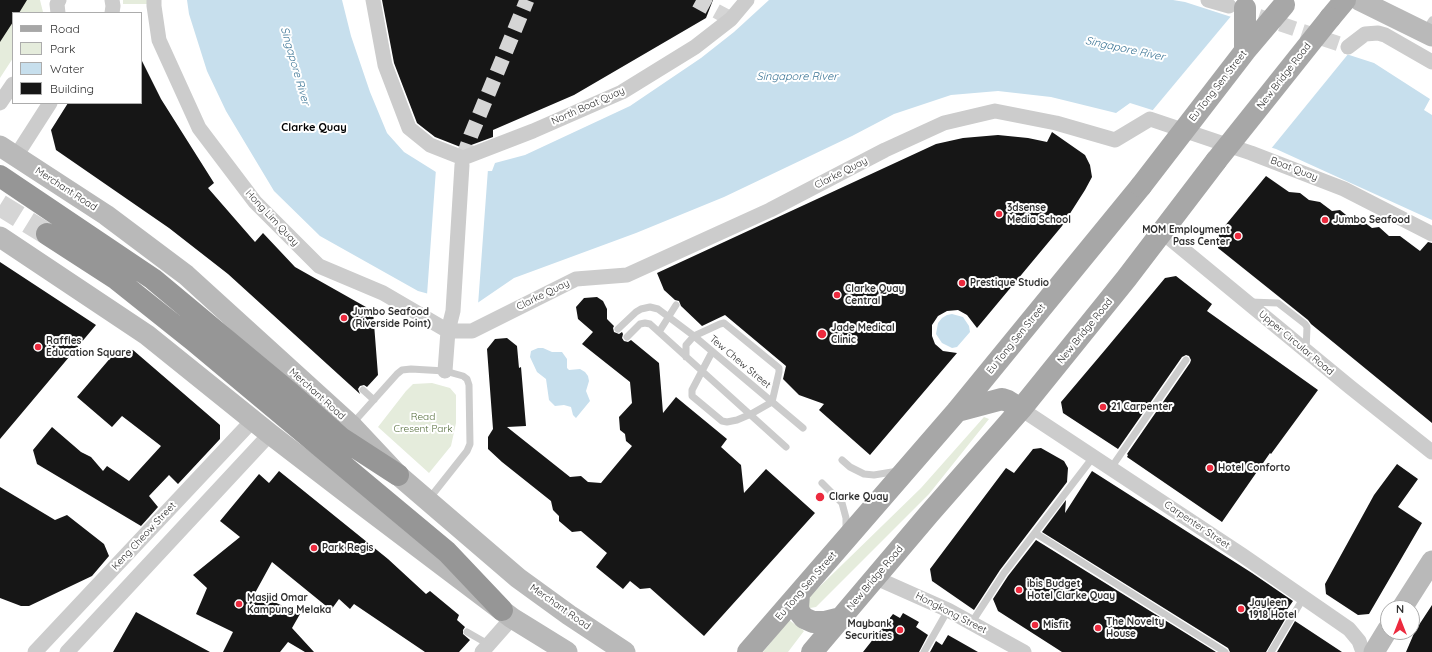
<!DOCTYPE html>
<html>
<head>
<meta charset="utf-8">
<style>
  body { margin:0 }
  #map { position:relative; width:1432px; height:652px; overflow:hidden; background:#fff; font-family:Quicksand,sans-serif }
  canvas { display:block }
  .legend { position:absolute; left:12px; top:12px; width:130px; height:92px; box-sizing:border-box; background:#fff; border:1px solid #acacac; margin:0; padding:5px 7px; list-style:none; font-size:12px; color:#2f2f2f }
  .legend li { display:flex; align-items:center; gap:8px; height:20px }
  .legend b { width:20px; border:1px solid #acacac }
  .north { position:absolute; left:1380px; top:600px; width:40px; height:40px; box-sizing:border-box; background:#fff; border:1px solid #acacac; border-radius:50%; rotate:0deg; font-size:11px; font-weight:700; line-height:16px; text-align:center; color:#2f2f2f }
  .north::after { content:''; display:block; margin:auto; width:14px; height:18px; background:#ec2a3e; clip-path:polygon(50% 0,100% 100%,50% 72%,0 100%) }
</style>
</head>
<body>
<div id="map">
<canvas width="1432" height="652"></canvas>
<ul class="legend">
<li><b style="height:5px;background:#a7a7a7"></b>Road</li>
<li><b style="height:11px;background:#e5ecdc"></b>Park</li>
<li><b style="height:11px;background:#c7dfed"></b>Water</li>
<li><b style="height:11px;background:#161616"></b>Building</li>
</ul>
<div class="north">N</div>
</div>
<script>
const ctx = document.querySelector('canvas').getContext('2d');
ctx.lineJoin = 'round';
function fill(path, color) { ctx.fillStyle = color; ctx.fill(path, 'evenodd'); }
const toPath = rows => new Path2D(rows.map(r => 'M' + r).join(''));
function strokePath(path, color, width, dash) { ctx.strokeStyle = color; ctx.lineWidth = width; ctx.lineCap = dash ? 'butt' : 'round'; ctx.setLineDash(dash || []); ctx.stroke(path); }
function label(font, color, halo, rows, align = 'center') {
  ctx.font = font + ' Quicksand,sans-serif'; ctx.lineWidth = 4; ctx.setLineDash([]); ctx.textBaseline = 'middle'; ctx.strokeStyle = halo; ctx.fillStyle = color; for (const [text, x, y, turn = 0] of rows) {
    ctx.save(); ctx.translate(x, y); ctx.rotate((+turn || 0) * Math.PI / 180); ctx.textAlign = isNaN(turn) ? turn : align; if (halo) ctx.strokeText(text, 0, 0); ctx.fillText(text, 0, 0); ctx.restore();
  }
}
const green = toPath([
  [0,0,40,0,43,12,13,13,13,58,0,78],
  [123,0,150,0,150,4,123,4],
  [432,383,450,388,456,395,456,423,451,446,429,473,378,427,406,391,413,384],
  [984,417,989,419,929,494,816,607,810,608,806,604,808,598,921,488],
  [789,620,804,631,788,652,763,652]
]);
const water = toPath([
  [187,0,342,0,351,36,370,92,387,133,404,152,436,172,492,171,495,163,525,155,630,106,701,58,734,32,769,0,1173,0,1185,2,1374,63,1430,99,1424,110,1432,115,1432,220,1276,149,1130,103,1116,113,1051,97,998,91,951,95,894,114,852,136,724,197,636,233,514,278,473,306,418,291,320,236,274,191,226,111,207,71,189,14],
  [952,314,963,317,969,326,970,332,957,347,952,348,942,343,936,334,938,323,942,318,947,315],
  [538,348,543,348,552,352,562,352,567,359,567,368,569,370,580,369,585,372,588,376,589,381,586,391,590,401,576,418,573,415,571,407,564,405,555,406,549,400,546,379,537,372,530,357,531,351]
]);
const pier = toPath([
  [1232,15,1349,53,1270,150,1152,111],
  [436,169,488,169,478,305,474,307,427,295]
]);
const building = toPath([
  [0,0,27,0,19,13,13,13,13,22,0,42],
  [382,0,713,0,706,18,574,95,493,130,493,137,463,148,435,137,417,123,394,63],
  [141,59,161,99,214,183,208,188,255,242,263,233,295,267,373,311,378,375,367,387,364,385,360,386,358,389,360,394,228,274,169,228,56,150,51,130,68,103,141,103],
  [1052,132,1085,155,1090,165,1092,177,1085,190,1062,226,977,328,967,315,958,310,947,311,938,316,932,325,932,336,935,344,943,351,957,353,870,455,819,410,824,404,799,395,783,379,786,366,725,315,702,326,681,306,679,301,675,300,664,290,657,273,936,144,963,138,998,135,1028,138,1047,142],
  [1266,176,1289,192,1300,193,1309,200,1320,202,1332,211,1340,210,1351,219,1360,219,1372,228,1379,227,1389,236,1400,236,1420,251,1428,242,1432,243,1432,423,1311,324,1308,320,1218,248,1219,233],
  [0,262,96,325,0,439],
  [1176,276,1212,304,1207,311,1318,390,1271,454,1270,453,1222,522,1127,457,1128,455,1127,454,1190,363,1191,360,1189,356,1186,355,1182,357,1118,449,1063,413,1061,402,1105,350,1165,278],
  [597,297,603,301,607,309,607,319,614,326,613,328,614,332,619,334,622,332,623,334,622,338,624,341,628,342,631,340,659,363,663,413,676,397,727,439,721,447,741,465,744,493,766,469,815,513,704,636,650,588,640,589,630,581,623,589,596,567,607,553,581,531,572,532,559,521,559,516,553,510,551,501,502,462,488,449,488,437,493,429,487,349,495,339,507,338,517,346,519,368,521,367,526,426,507,427,570,477,581,476,588,482,601,483,632,446,626,441,625,434,620,430,619,417,632,403,630,382,582,344,593,332,578,319,576,307,584,298],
  [118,349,133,350,220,425,220,439,178,484,169,475,149,496,158,507,141,526,37,464,33,450,52,427,81,452,91,457,103,471,107,466,129,481,161,446,122,416,112,427,77,397],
  [1041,448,1064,461,1068,468,1067,482,1000,570,974,610,932,581,930,569,1006,468,1014,473,1033,449],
  [1397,464,1418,479,1398,507,1422,523,1369,614,1358,615,1326,594,1325,584,1374,495],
  [279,471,388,559,426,594,430,591,459,615,457,620,465,627,463,630,463,634,470,640,459,652,425,652,354,604,350,609,339,599,331,610,272,562,255,593,300,614,292,628,314,652,305,652,288,642,280,652,223,652,233,632,196,614,207,588,193,575,240,537,220,521,259,474,269,483],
  [1092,471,1252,573,1293,601,1284,614,1287,616,1266,652,1230,652,1228,648,1042,532,1066,500,1065,513],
  [0,487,55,520,67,515,104,544,109,556,92,576,29,606,21,606,0,598],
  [1036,540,1216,652,1062,652,998,611,993,599,1008,576],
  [1432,605,1432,652,1406,652,1415,631],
  [136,612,210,652,113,652],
  [903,613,919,622,916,627,928,635,919,652,863,652,893,614,900,618],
  [1295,621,1342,652,1277,652],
  [948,635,978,652,930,652,936,641,942,645]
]);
const streetTunnel = toPath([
  [696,0,731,19],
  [1237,9,1348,47],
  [463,158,471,135,527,0]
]);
const highwayTunnel = toPath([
  [0,205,47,234]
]);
const lane = toPath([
  [1425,31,1432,20],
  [1250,302,1278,303,1305,324,1307,327,1306,351],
  [618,329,636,312,641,309,650,307,658,309,694,336,803,428],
  [659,332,676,305],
  [627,337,640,324,645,323,650,324,786,447],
  [686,357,686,345,694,336,720,324,724,323,779,368,779,372,772,402,751,414,737,420,727,422,722,421,692,396,692,390,712,352],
  [363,390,374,400],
  [353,423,397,374,402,370,411,369,445,371,463,376,467,379,469,385,470,444,467,451,429,499],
  [842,460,850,467,864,474,874,475,898,471],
  [1111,468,1186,360],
  [822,483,842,503,846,518,846,532],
  [1035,533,1225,652],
  [972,622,1004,573,1094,456],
  [467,632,488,644],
  [924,652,948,610],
  [1271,652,1304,597]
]);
const street = toPath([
  [112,0,113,6,112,13],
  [154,0,154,6,159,40,199,128,255,202,319,266,383,293,448,331],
  [373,0,385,65,409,128,430,145,463,158,533,131,622,92,695,47,731,19,747,0],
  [1208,0,1229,6],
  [58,13,57,4,59,0],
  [1348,47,1365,34,1378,33,1385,35,1432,62],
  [0,103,13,84],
  [16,156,50,103],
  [1162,232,1350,387,1432,452],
  [448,331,472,331,576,279,627,275,770,210,885,150,944,123,995,111,1056,123,1115,140,1150,119,1251,153,1344,189,1432,234],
  [445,371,448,331,453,311,462,165],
  [1021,409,1242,555,1349,629,1359,641,1363,652],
  [876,578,948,610,1024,652],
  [35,652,253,420],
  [67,652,270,434],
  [482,652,512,618]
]);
const secondary = toPath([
  [1359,0,1432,36],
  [0,146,106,215,186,275,351,425,398,475,518,578,569,615,625,652],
  [0,237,147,335,270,434,361,504,512,618,567,652],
  [1402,608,1432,561],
  [1374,652,1388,629]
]);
const primary = toPath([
  [1330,18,1345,0],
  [957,411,1002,399,1008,401,1021,409],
  [799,594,798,608,800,613,804,618,813,622,825,622,841,618],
  [748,652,957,411,1141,186],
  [812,652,929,514,1021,409,1126,279,1216,161]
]);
const highway = toPath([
  [0,176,153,279,290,393,341,438,398,475],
  [47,234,115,278,194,341,447,552,502,610]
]);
const primaryBridge = toPath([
  [1245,8,1245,51],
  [1216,161,1330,18],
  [1141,186,1245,51,1284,5]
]);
const markers = [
  [999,214,4,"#ec2a3e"],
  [1325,220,4,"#ec2a3e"],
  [1238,236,4,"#ec2a3e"],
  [962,283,4,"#ec2a3e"],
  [837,295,4,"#ec2a3e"],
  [344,318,4,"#ec2a3e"],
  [822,334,5,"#ec2a3e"],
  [38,347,4,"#ec2a3e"],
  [1103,407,4,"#ec2a3e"],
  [1210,468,4,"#ec2a3e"],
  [820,497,5,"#ec2a3e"],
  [314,548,4,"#ec2a3e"],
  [1019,590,4,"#ec2a3e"],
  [239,604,4,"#ec2a3e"],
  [1241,609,4,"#ec2a3e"],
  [1035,625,4,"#ec2a3e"],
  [1098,628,4,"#ec2a3e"],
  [900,630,4,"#ec2a3e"]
];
const streetNames = [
  ["New Bridge Road",1284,76,-52],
  ["Eu Tong Sen Street",1218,86,-52],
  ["North Boat Quay",588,106,-24],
  ["Boat Quay",1294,169,21],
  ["Clarke Quay",841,173,-27],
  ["Merchant Road",66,189,33],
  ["Hong Lim Quay",272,218,47],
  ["Clarke Quay",543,295,-26],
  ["New Bridge Road",1085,331,-51],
  ["Eu Tong Sen Street",1016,339,-51],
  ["Upper Circular Road",1296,343,40],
  ["Tew Chew Street",740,362,40],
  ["Merchant Road",317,394,42],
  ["Carpenter Street",1197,525,34],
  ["Keng Cheow Street",144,536,-47],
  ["New Bridge Road",875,578,-50],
  ["Eu Tong Sen Street",806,586,-49],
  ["Merchant Road",560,607,35],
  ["Hongkong Street",951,613,27]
];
const poiNames = [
  ["3dsense",1007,208],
  ["Media School",1007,220],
  ["Jumbo Seafood",1333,220],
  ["MOM Employment",1230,230,"right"],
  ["Pass Center",1230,242,"right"],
  ["Prestique Studio",970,283],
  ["Clarke Quay",845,289],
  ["Central",845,301],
  ["Jumbo Seafood",352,312],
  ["(Riverside Point)",352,324],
  ["Jade Medical",831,328],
  ["Clinic",831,340],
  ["Raffles",46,341],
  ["Education Square",46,353],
  ["21 Carpenter",1111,407],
  ["Hotel Conforto",1218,468],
  ["Clarke Quay",829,497],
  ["Park Regis",322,548],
  ["ibis Budget",1027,584],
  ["Hotel Clarke Quay",1027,596],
  ["Masjid Omar",247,598],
  ["Kampung Melaka",247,610],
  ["Jayleen",1249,603],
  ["1918 Hotel",1249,615],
  ["The Novelty",1106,622],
  ["House",1106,634],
  ["Maybank",892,624,"right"],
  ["Securities",892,636,"right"],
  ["Misfit",1043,625]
];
const parkNames = [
  ["Read",423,417],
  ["Cresent Park",423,429]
];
const waterNames = [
  ["Singapore River",1125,49,12],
  ["Singapore River",295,66,74],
  ["Singapore River",797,77]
];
const neighbourhoodNames = [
  ["Clarke Quay",314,128]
];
fill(green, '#e5ecdc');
fill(water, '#c7dfed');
fill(pier, '#fff');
fill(building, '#161616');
strokePath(streetTunnel, '#d5d5d5', 15, [15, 8]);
strokePath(highwayTunnel, '#d5d5d5', 22, [22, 11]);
strokePath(lane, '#ccc', 7);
strokePath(street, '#ccc', 15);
strokePath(secondary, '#b9b9b9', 21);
strokePath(primary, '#a7a7a7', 22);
strokePath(highway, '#969696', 22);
strokePath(primaryBridge, '#a7a7a7', 22);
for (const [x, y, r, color] of markers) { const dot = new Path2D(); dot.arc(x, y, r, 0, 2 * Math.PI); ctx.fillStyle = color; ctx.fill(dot); strokePath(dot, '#fff', 1.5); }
label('10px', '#2f2f2f', '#fff', streetNames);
label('bold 10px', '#2f2f2f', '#fff', poiNames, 'left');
label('10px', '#536c3a', '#fff', parkNames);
label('italic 11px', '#397394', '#fff', waterNames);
label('bold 11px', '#000', '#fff', neighbourhoodNames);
</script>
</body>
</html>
